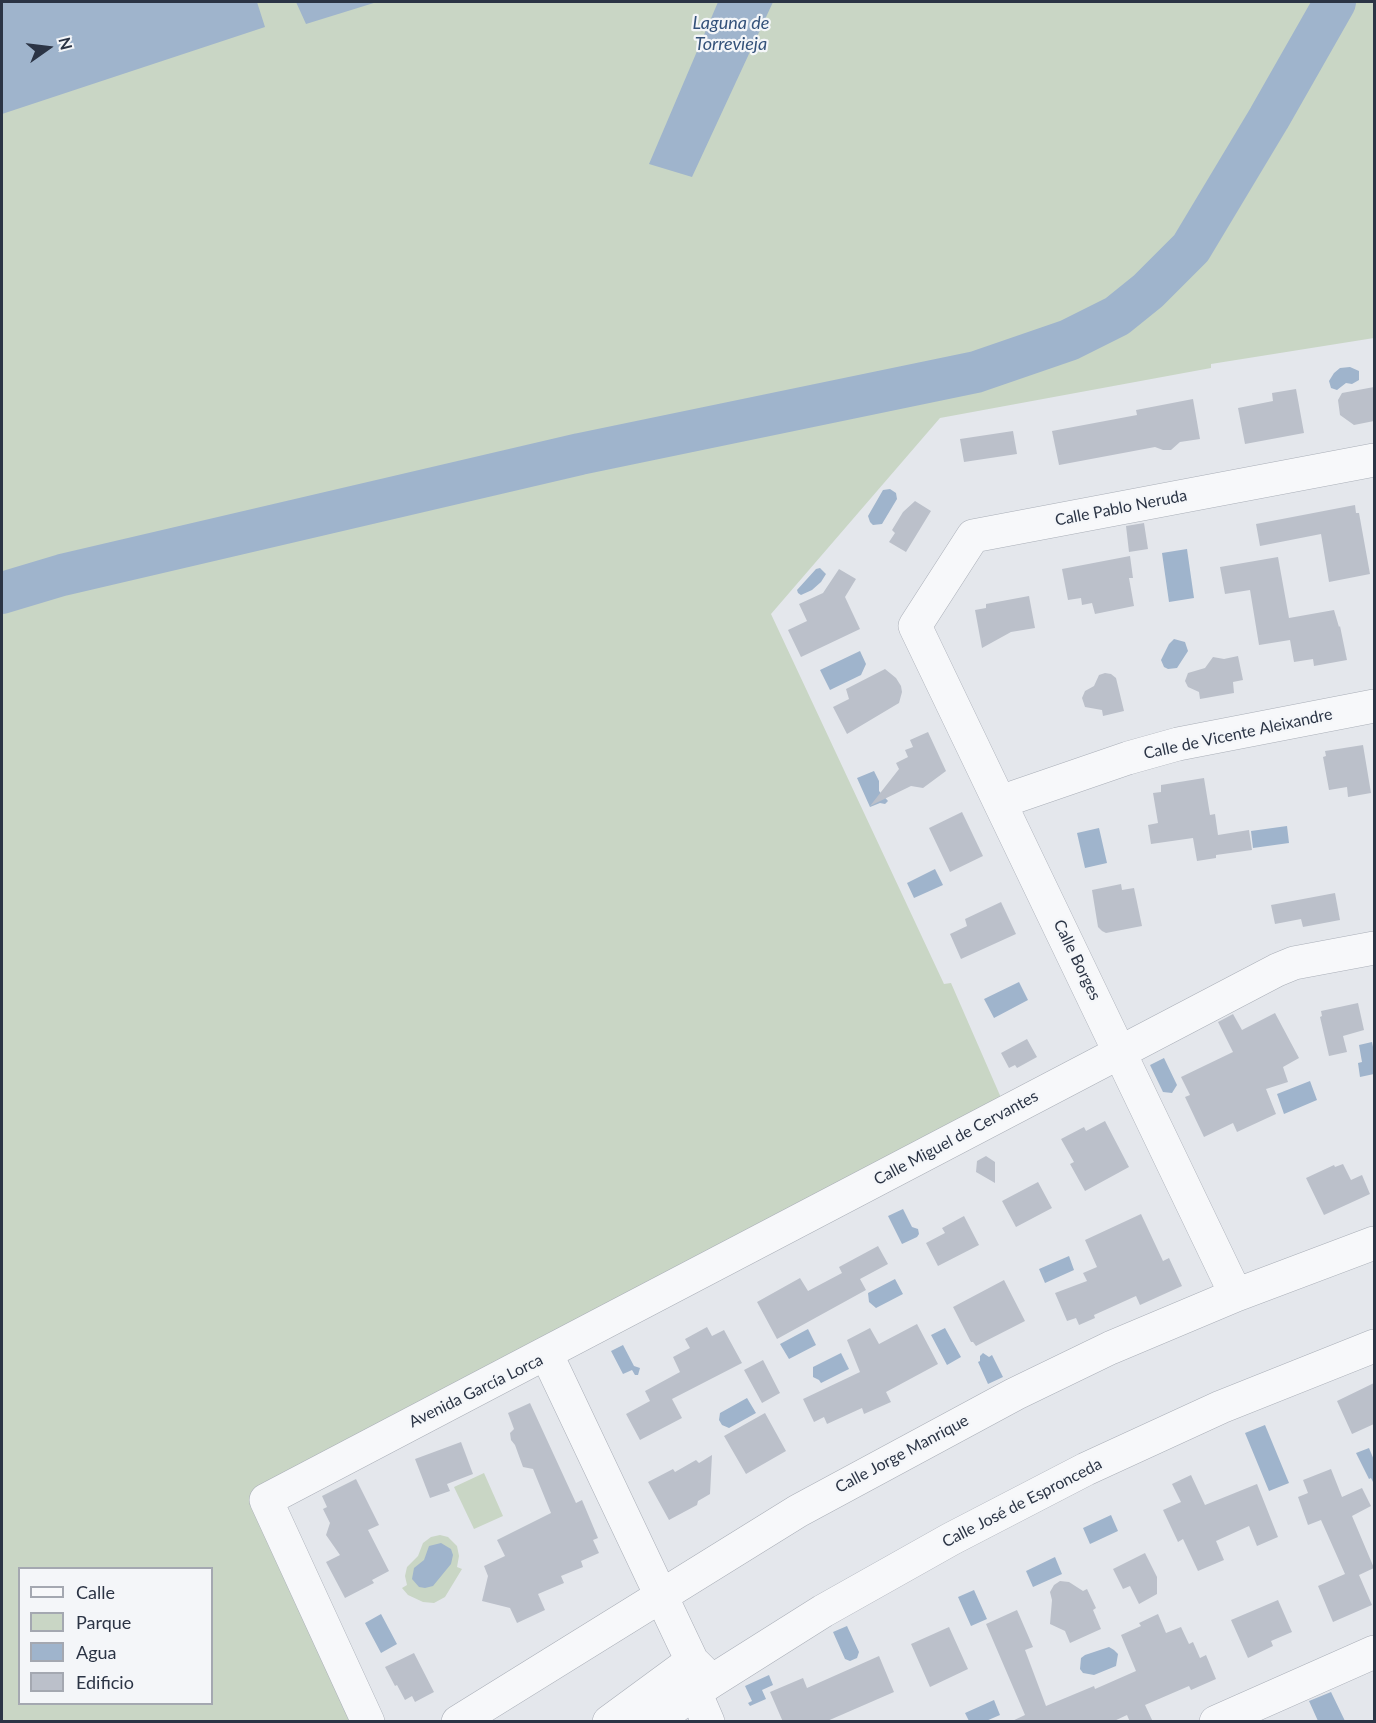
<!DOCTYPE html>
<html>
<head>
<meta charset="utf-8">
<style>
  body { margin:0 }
  #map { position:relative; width:1376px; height:1723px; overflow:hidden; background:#e4e7ec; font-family:Lato,sans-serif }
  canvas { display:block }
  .frame { position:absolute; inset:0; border:3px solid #2b3445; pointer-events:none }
  .legend { position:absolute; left:18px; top:1567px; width:195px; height:138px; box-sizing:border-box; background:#f4f6f9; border:2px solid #a4a8b1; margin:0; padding:8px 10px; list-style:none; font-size:18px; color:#2b3445 }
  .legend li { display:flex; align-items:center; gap:12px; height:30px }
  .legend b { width:30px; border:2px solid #a4a8b1 }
  .north { position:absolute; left:18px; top:18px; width:60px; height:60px; -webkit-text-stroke:4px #f4f6f9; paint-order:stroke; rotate:76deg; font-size:16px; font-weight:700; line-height:24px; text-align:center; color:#2b3445 }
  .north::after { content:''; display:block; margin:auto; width:21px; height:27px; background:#2b3445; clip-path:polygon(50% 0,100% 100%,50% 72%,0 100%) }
</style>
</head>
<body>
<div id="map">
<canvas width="1376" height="1723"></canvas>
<div class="frame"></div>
<ul class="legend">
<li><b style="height:8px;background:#f7f8fa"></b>Calle</li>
<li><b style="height:16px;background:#c9d6c5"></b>Parque</li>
<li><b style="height:16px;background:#9fb4cc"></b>Agua</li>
<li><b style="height:16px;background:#bbc0ca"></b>Edificio</li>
</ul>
<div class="north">N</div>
</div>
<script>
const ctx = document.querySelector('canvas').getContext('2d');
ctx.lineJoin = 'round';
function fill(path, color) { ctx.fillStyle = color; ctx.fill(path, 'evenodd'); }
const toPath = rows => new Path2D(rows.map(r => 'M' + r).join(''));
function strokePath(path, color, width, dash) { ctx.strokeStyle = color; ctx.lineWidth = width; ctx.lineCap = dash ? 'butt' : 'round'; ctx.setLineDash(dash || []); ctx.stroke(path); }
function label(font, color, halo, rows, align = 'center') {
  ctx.font = font + ' Lato,sans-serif'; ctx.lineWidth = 4.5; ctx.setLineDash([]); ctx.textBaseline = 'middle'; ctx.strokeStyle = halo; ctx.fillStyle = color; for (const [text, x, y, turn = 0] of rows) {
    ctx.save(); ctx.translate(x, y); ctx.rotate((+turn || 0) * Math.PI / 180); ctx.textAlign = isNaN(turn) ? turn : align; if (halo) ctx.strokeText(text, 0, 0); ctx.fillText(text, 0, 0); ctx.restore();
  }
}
const green = toPath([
  [2,2,1374,2,1374,338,1211,364,1211,368,940,418,771,614,944,984,951,983,1002,1100,254,1494,357,1721,2,1722],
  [20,1568,212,1568,212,1704,20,1704],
  [484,1473,503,1516,474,1529,454,1487],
  [440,1535,448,1537,457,1546,459,1556,457,1567,462,1569,445,1597,434,1603,423,1602,408,1595,402,1588,407,1585,405,1576,407,1567,418,1556,423,1543,431,1537]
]);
const water = toPath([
  [2,2,257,2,265,27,2,114],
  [296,2,377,2,306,24],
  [718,2,773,2,692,177,649,164],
  [1350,367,1359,371,1359,380,1352,384,1346,383,1337,390,1331,388,1329,381,1334,373,1340,368],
  [890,489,896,493,897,499,882,524,873,525,870,522,868,516,883,490],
  [1187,549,1194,598,1169,602,1162,553],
  [820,568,826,574,821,582,812,590,801,595,798,593,797,590,816,569],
  [1174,639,1185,642,1188,651,1177,668,1168,669,1164,667,1161,660,1169,644],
  [860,651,866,664,861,675,830,690,820,670],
  [874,771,879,781,879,791,888,801,885,804,880,803,870,807,857,778],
  [1287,826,1289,843,1253,848,1251,831],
  [1099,828,1107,863,1085,868,1077,833],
  [935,869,943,885,914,898,907,883],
  [1019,982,1028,1000,994,1018,984,999],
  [1372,1042,1374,1052,1374,1074,1360,1077,1358,1063,1362,1062,1359,1045],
  [1164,1058,1177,1085,1172,1093,1163,1092,1150,1065],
  [1310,1081,1317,1100,1284,1114,1277,1094],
  [903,1209,912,1227,918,1229,919,1234,917,1237,902,1244,888,1216],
  [1069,1256,1074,1270,1045,1283,1039,1269],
  [895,1279,903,1294,876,1308,869,1302,868,1293],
  [945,1328,961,1357,947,1365,931,1335],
  [808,1329,816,1345,789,1359,780,1344],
  [623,1345,634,1366,640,1368,638,1375,635,1375,632,1370,623,1374,611,1351],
  [841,1353,849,1369,821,1383,819,1380,813,1377,813,1367],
  [983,1353,989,1357,992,1355,1003,1377,988,1384,978,1362,980,1361,980,1356],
  [747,1398,756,1413,729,1428,722,1425,719,1420,720,1413],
  [1265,1425,1289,1483,1269,1491,1245,1433],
  [1369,1448,1374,1460,1373,1482,1371,1478,1369,1479,1356,1453],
  [1111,1515,1118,1531,1090,1544,1083,1528],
  [441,1543,451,1549,453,1555,451,1564,433,1586,425,1588,419,1587,412,1579,414,1568,424,1560,429,1546],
  [1055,1557,1062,1574,1033,1587,1026,1571],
  [974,1590,987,1619,971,1626,958,1597],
  [381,1614,397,1644,381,1653,365,1623],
  [847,1626,859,1652,857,1658,850,1661,845,1659,833,1632],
  [1109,1647,1114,1650,1118,1654,1116,1666,1094,1675,1083,1673,1080,1669,1081,1658,1085,1655],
  [769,1675,773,1685,762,1690,766,1699,750,1706,748,1703,752,1701,745,1686],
  [1331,1692,1345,1721,1318,1721,1309,1701],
  [994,1700,1000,1715,986,1721,969,1721,965,1713]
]);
const river = toPath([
  [2,593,62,575,580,454,976,372,1069,340,1117,316,1148,291,1191,248,1269,118,1335,2]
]);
const building = toPath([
  [1374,387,1374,421,1354,425,1340,415,1338,400,1342,393],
  [1296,389,1304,433,1245,444,1238,408,1273,401,1272,393],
  [1193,399,1200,439,1180,442,1171,450,1163,450,1155,447,1059,465,1052,431,1137,415,1136,410],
  [1013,431,1017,454,964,462,960,439],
  [915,501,931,511,906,552,889,542,895,533,892,530,903,512],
  [1355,505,1356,513,1359,513,1370,574,1329,582,1321,534,1260,546,1256,524],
  [1144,523,1148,549,1129,552,1126,526],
  [1130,556,1133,578,1129,578,1134,606,1095,614,1092,603,1082,605,1081,598,1068,600,1062,569],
  [1278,557,1289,618,1334,610,1339,627,1340,626,1347,660,1314,666,1313,659,1294,662,1290,640,1259,645,1250,590,1225,594,1220,567],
  [839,569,856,579,845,597,860,629,801,657,788,630,807,621,799,604,823,593],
  [1029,596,1035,628,1011,632,982,648,975,610,986,608,986,604],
  [1238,656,1243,680,1233,682,1234,693,1200,699,1199,692,1188,687,1185,681,1188,673,1205,668,1213,657,1224,659],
  [885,669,896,678,901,686,902,692,899,703,847,734,833,707,849,699,846,689],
  [1105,673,1111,674,1116,678,1124,711,1103,716,1102,710,1085,707,1082,698,1085,691,1094,686,1099,675],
  [928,732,946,771,923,788,911,786,870,806,899,769,896,763,908,757,905,750,913,747,910,740],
  [1363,745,1371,793,1348,797,1347,787,1329,790,1323,757,1326,756,1325,751],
  [1204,778,1210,815,1215,814,1218,835,1249,830,1252,850,1216,855,1216,858,1197,861,1193,838,1151,844,1148,825,1158,823,1153,793,1161,792,1161,785],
  [962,812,983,856,950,872,929,828],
  [1121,884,1122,890,1134,888,1142,926,1106,933,1102,931,1098,927,1092,890],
  [1335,893,1340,920,1303,927,1301,919,1275,924,1271,905],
  [1001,902,1016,934,961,959,950,934,967,926,965,919],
  [1358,1003,1364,1030,1343,1036,1347,1052,1329,1056,1320,1017,1322,1016,1321,1011],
  [1275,1013,1299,1058,1283,1067,1288,1082,1266,1089,1276,1114,1237,1132,1233,1123,1204,1137,1185,1097,1190,1095,1181,1077,1233,1052,1218,1022,1233,1014,1242,1030],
  [1027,1039,1037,1057,1017,1068,1015,1065,1009,1068,1001,1053],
  [1105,1121,1129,1167,1085,1191,1070,1164,1074,1162,1061,1139,1084,1127,1086,1131],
  [986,1156,995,1162,995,1183,976,1172,977,1161],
  [1343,1164,1351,1180,1362,1175,1370,1194,1324,1215,1306,1178,1334,1165,1335,1167],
  [1038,1182,1052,1208,1016,1227,1002,1201],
  [1141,1214,1163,1261,1169,1258,1182,1286,1140,1305,1136,1296,1094,1315,1095,1318,1079,1325,1076,1318,1067,1321,1055,1293,1087,1281,1083,1273,1097,1267,1085,1240],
  [964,1216,979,1245,938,1266,926,1243,945,1233,942,1228],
  [878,1246,888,1264,860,1279,866,1290,777,1339,757,1302,800,1278,808,1291,842,1273,839,1267],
  [1004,1280,1025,1321,976,1346,973,1342,971,1342,953,1307],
  [917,1324,938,1364,886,1392,891,1402,864,1414,862,1408,827,1424,824,1417,814,1422,803,1399,860,1372,847,1340,870,1328,879,1344],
  [707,1327,712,1336,724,1330,742,1363,672,1399,682,1418,640,1440,626,1414,650,1401,645,1391,680,1372,673,1357,690,1348,685,1339],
  [763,1360,780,1393,762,1403,744,1370],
  [1374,1383,1374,1424,1352,1434,1337,1401],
  [530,1403,576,1503,582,1500,598,1538,593,1540,599,1553,581,1561,583,1567,561,1576,564,1583,538,1594,545,1610,517,1623,510,1608,482,1601,488,1576,484,1566,505,1556,497,1540,551,1513,533,1469,523,1467,515,1445,511,1440,510,1433,514,1429,508,1413],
  [765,1413,786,1451,746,1474,724,1436],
  [461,1442,473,1474,447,1484,450,1491,430,1498,415,1459],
  [712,1455,710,1494,698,1501,697,1505,669,1520,648,1482,673,1469,675,1472,696,1460,699,1463],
  [1331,1469,1342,1497,1362,1488,1371,1506,1352,1516,1374,1568,1359,1575,1372,1605,1333,1622,1318,1586,1345,1574,1321,1520,1308,1525,1298,1497,1308,1493,1303,1480],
  [1191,1475,1205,1505,1257,1484,1278,1537,1257,1546,1249,1526,1216,1541,1224,1560,1198,1571,1183,1539,1178,1542,1163,1510,1181,1502,1172,1484],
  [356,1479,379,1525,368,1530,389,1571,372,1580,374,1583,345,1598,326,1562,340,1555,326,1535,330,1523,323,1509,327,1507,322,1496],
  [1145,1553,1157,1577,1157,1594,1139,1604,1130,1586,1123,1589,1113,1569],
  [1060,1581,1069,1582,1083,1591,1087,1589,1096,1608,1093,1610,1101,1629,1070,1643,1065,1631,1050,1624,1052,1600,1050,1592,1054,1585],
  [1278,1600,1292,1632,1271,1641,1273,1646,1248,1658,1231,1620],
  [1017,1610,1033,1647,1025,1650,1046,1706,1094,1686,1095,1689,1136,1671,1121,1635,1141,1626,1139,1623,1158,1614,1166,1633,1181,1627,1189,1644,1193,1642,1200,1658,1206,1655,1216,1679,1191,1690,1189,1686,1145,1705,1153,1722,1130,1722,1127,1715,1112,1722,1010,1722,1025,1715,986,1624],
  [949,1627,968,1669,930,1687,911,1644],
  [414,1653,434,1692,415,1702,412,1696,405,1700,397,1685,395,1686,385,1667],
  [879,1656,894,1692,825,1722,783,1722,770,1692,803,1678,807,1688]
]);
const minor = toPath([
  [1000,802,1128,758,1178,744,1374,706],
  [1236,1295,915,626,973,536,1374,460],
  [546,1353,1277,970,1294,963,1374,948],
  [368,1722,266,1500,546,1353,692,1661,695,1692,708,1722],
  [458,1722,798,1511,1015,1394,1110,1348,1236,1295,1374,1243],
  [609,1722,692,1661,712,1681,823,1611,951,1539,1086,1469,1221,1407,1374,1346],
  [656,1722,685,1699,712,1681],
  [1216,1722,1374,1652]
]);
const streetNames = [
  ["Calle Pablo Neruda",1121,508,-11],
  ["Calle de Vicente Aleixandre",1238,734,-12],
  ["Calle Borges",1077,960,64],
  ["Calle Miguel de Cervantes",956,1138,-28],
  ["Avenida García Lorca",476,1391,-26],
  ["Calle Jorge Manrique",902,1454,-28],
  ["Calle José de Espronceda",1022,1503,-27]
];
const waterNames = [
  ["Laguna de",731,23],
  ["Torrevieja",731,44]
];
fill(green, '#c9d6c5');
fill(water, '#9fb4cc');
strokePath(river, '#9fb4cc', 42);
fill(building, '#bbc0ca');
strokePath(minor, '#a9aeb7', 34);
strokePath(minor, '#f7f8fa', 33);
label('16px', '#2b3445', '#f4f6f9', streetNames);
label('italic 18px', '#34527a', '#f4f6f9', waterNames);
</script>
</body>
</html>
